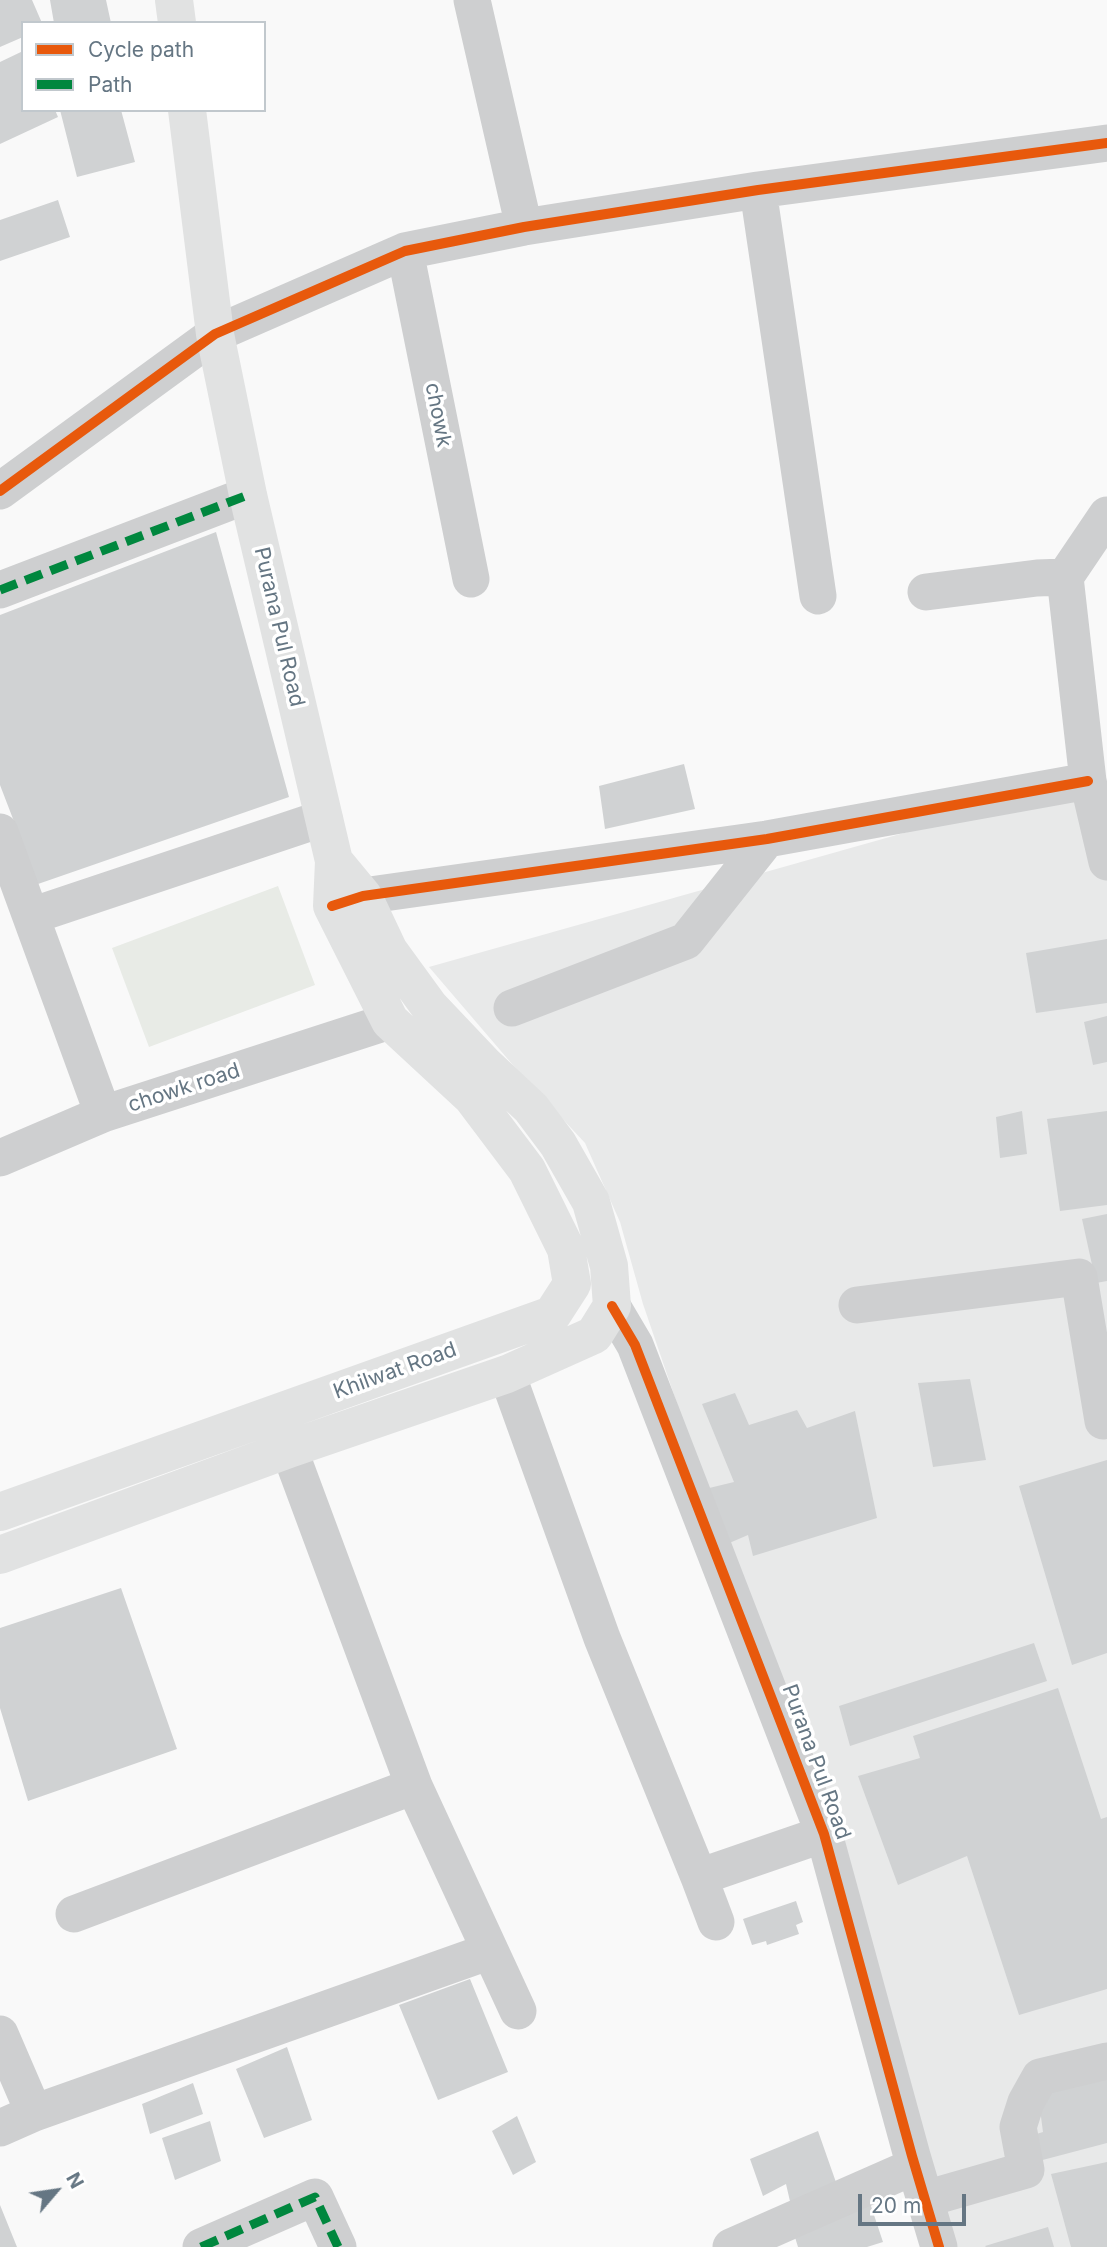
<!DOCTYPE html>
<html>
<head>
<meta charset="utf-8">
<style>
  body { margin:0 }
  #map { position:relative; width:1107px; height:2247px; overflow:hidden; background:#f9f9f9; font-family:Inter,sans-serif }
  canvas { display:block }
  .legend { position:absolute; left:21px; top:21px; width:245px; height:91px; box-sizing:border-box; background:#fff; border:2px solid #c1c8cd; margin:0; padding:9px 12px; list-style:none; font-size:21px; color:#657683 }
  .legend li { display:flex; align-items:center; gap:14px; height:35px }
  .legend b { width:35px; border:2px solid #c1c8cd }
  .north { position:absolute; left:21px; top:2156px; width:70px; height:70px; -webkit-text-stroke:5px #fff; paint-order:stroke; rotate:61deg; font-size:19px; font-weight:700; line-height:28px; text-align:center; color:#657683 }
  .north::after { content:''; display:block; margin:auto; width:24px; height:32px; background:#657683; clip-path:polygon(50% 0,100% 100%,50% 72%,0 100%) }
  .scale { position:absolute; left:858px; top:2194px; width:108px; height:32px; box-sizing:border-box; border:4px solid #657683; border-top:0; padding-left:9px; font-size:21px; line-height:24px; white-space:nowrap; color:#657683; -webkit-text-stroke:5px #fff; paint-order:stroke }
</style>
</head>
<body>
<div id="map">
<canvas width="1107" height="2247"></canvas>
<ul class="legend">
<li><b style="height:9px;background:#e8590c"></b>Cycle path</li>
<li><b style="height:9px;background:#00873e"></b>Path</li>
</ul>
<div class="north">N</div>
<div class="scale">20 m</div>
</div>
<script>
const ctx = document.querySelector('canvas').getContext('2d');
ctx.lineJoin = 'round';
function fill(path, color) { ctx.fillStyle = color; ctx.fill(path, 'evenodd'); }
const toPath = rows => new Path2D(rows.map(r => 'M' + r).join(''));
function strokePath(path, color, width, dash) { ctx.strokeStyle = color; ctx.lineWidth = width; ctx.lineCap = dash ? 'butt' : 'round'; ctx.setLineDash(dash || []); ctx.stroke(path); }
function label(font, color, halo, rows, align = 'center') {
  ctx.font = font + ' Inter,sans-serif'; ctx.lineWidth = 7; ctx.setLineDash([]); ctx.textBaseline = 'middle'; ctx.strokeStyle = halo; ctx.fillStyle = color; for (const [text, x, y, turn = 0] of rows) {
    ctx.save(); ctx.translate(x, y); ctx.rotate((+turn || 0) * Math.PI / 180); ctx.textAlign = isNaN(turn) ? turn : align; if (halo) ctx.strokeText(text, 0, 0); ctx.fillText(text, 0, 0); ctx.restore();
  }
}
const built = toPath([
  [1088,781,1107,862,1107,2247,939,2247,824,1834,643,1304,620,1222,585,1143,518,1071,429,967]
]);
const green = toPath([
  [278,886,315,985,149,1047,112,948]
]);
const building = toPath([
  [0,0,32,0,42,23,23,23,23,37,0,47],
  [50,0,106,0,111,23,54,23],
  [23,51,23,110,55,110,58,117,0,144,0,62],
  [60,110,121,110,135,162,77,177],
  [58,200,70,237,0,261,0,220],
  [216,532,289,797,38,884,0,785,0,615],
  [684,764,695,809,605,829,599,786],
  [1107,939,1107,1003,1036,1013,1026,953],
  [1107,1016,1107,1062,1093,1065,1084,1022],
  [1022,1111,1027,1154,1000,1158,996,1117],
  [1107,1111,1107,1205,1060,1211,1047,1119],
  [1107,1214,1107,1281,1096,1283,1082,1219],
  [970,1379,986,1460,933,1467,918,1383],
  [735,1393,749,1425,797,1410,807,1428,855,1411,877,1518,753,1556,748,1535,720,1547,701,1490,734,1482,702,1404],
  [1107,1460,1107,1653,1072,1665,1019,1486],
  [121,1588,177,1749,28,1801,0,1708,0,1628],
  [1034,1643,1047,1681,850,1746,839,1706],
  [1058,1688,1101,1819,1107,1817,1107,1989,1019,2015,967,1856,898,1885,858,1776,920,1758,913,1736],
  [796,1901,803,1922,796,1925,799,1934,767,1945,766,1941,752,1945,743,1919],
  [470,1979,508,2072,438,2100,399,2005],
  [287,2047,312,2120,264,2138,236,2069],
  [1107,2077,1107,2143,1035,2162,1030,2136,1043,2132,1038,2094],
  [193,2083,203,2114,150,2134,142,2104],
  [517,2116,536,2162,513,2175,492,2131],
  [210,2121,221,2161,175,2180,162,2138],
  [818,2131,838,2188,792,2210,786,2184,763,2196,750,2159],
  [1107,2162,1107,2247,1071,2247,1051,2174],
  [870,2203,883,2242,867,2247,798,2247,794,2234],
  [0,2205,17,2247,0,2247],
  [1048,2227,1054,2247,986,2247,985,2246]
]);
const minor = toPath([
  [472,0,524,227],
  [758,190,818,596],
  [405,251,471,579],
  [0,491,215,334,405,251,524,227,758,190,1107,143],
  [1107,515,1065,577,1088,781,1107,862],
  [0,590,248,495],
  [926,592,1037,578,1065,577],
  [0,832,103,1114,390,1021],
  [334,906,363,896,767,839,1088,781],
  [31,916,324,818],
  [512,1008,686,941,767,839],
  [0,1158,103,1114],
  [857,1305,1079,1277,1103,1421,1107,1420],
  [612,1306,635,1345,824,1834,912,2156,939,2247],
  [507,1374,602,1638,699,1877],
  [289,1449,414,1786,518,2011],
  [74,1914,414,1786],
  [716,1922,699,1877,824,1834],
  [0,2034,34,2113],
  [0,2128,34,2113,490,1951],
  [925,2199,1026,2170,1018,2127,1026,2102,1040,2077,1107,2061],
  [201,2247,315,2197,338,2247],
  [731,2247,915,2166]
]);
const major = toPath([
  [174,0,177,23],
  [0,1512,552,1315,572,1284,566,1249,527,1170,472,1097,390,1021,332,906,334,861,248,495,215,334,187,110],
  [0,1555,289,1449,507,1374,594,1335,612,1306,609,1266,591,1202,558,1144,531,1108,484,1064,429,1006,389,951,363,896,334,861]
]);
const quiet = toPath([
  [0,590,248,495],
  [201,2247,315,2197,338,2247]
]);
const cycleway = toPath([
  [0,491,215,334,405,251,524,227,758,190,1107,143],
  [332,906,363,896,767,839,1088,781],
  [612,1306,635,1345,824,1834,912,2156,939,2247]
]);
const streetNames = [
  ["chowk",438,415,79],
  ["Purana Pul Road",279,627,77],
  ["chowk road",184,1088,-18],
  ["Khilwat Road",395,1371,-20],
  ["Purana Pul Road",816,1762,70]
];
fill(built, '#e8e9e9');
fill(green, '#e8ebe6');
fill(building, '#d0d2d3');
strokePath(minor, '#cecfd0', 37);
strokePath(major, '#e1e2e2', 38);
strokePath(quiet, '#00873e', 9, [18, 9]);
strokePath(cycleway, '#e8590c', 10);
label('21px', '#657683', '#fff', streetNames);
</script>
</body>
</html>
